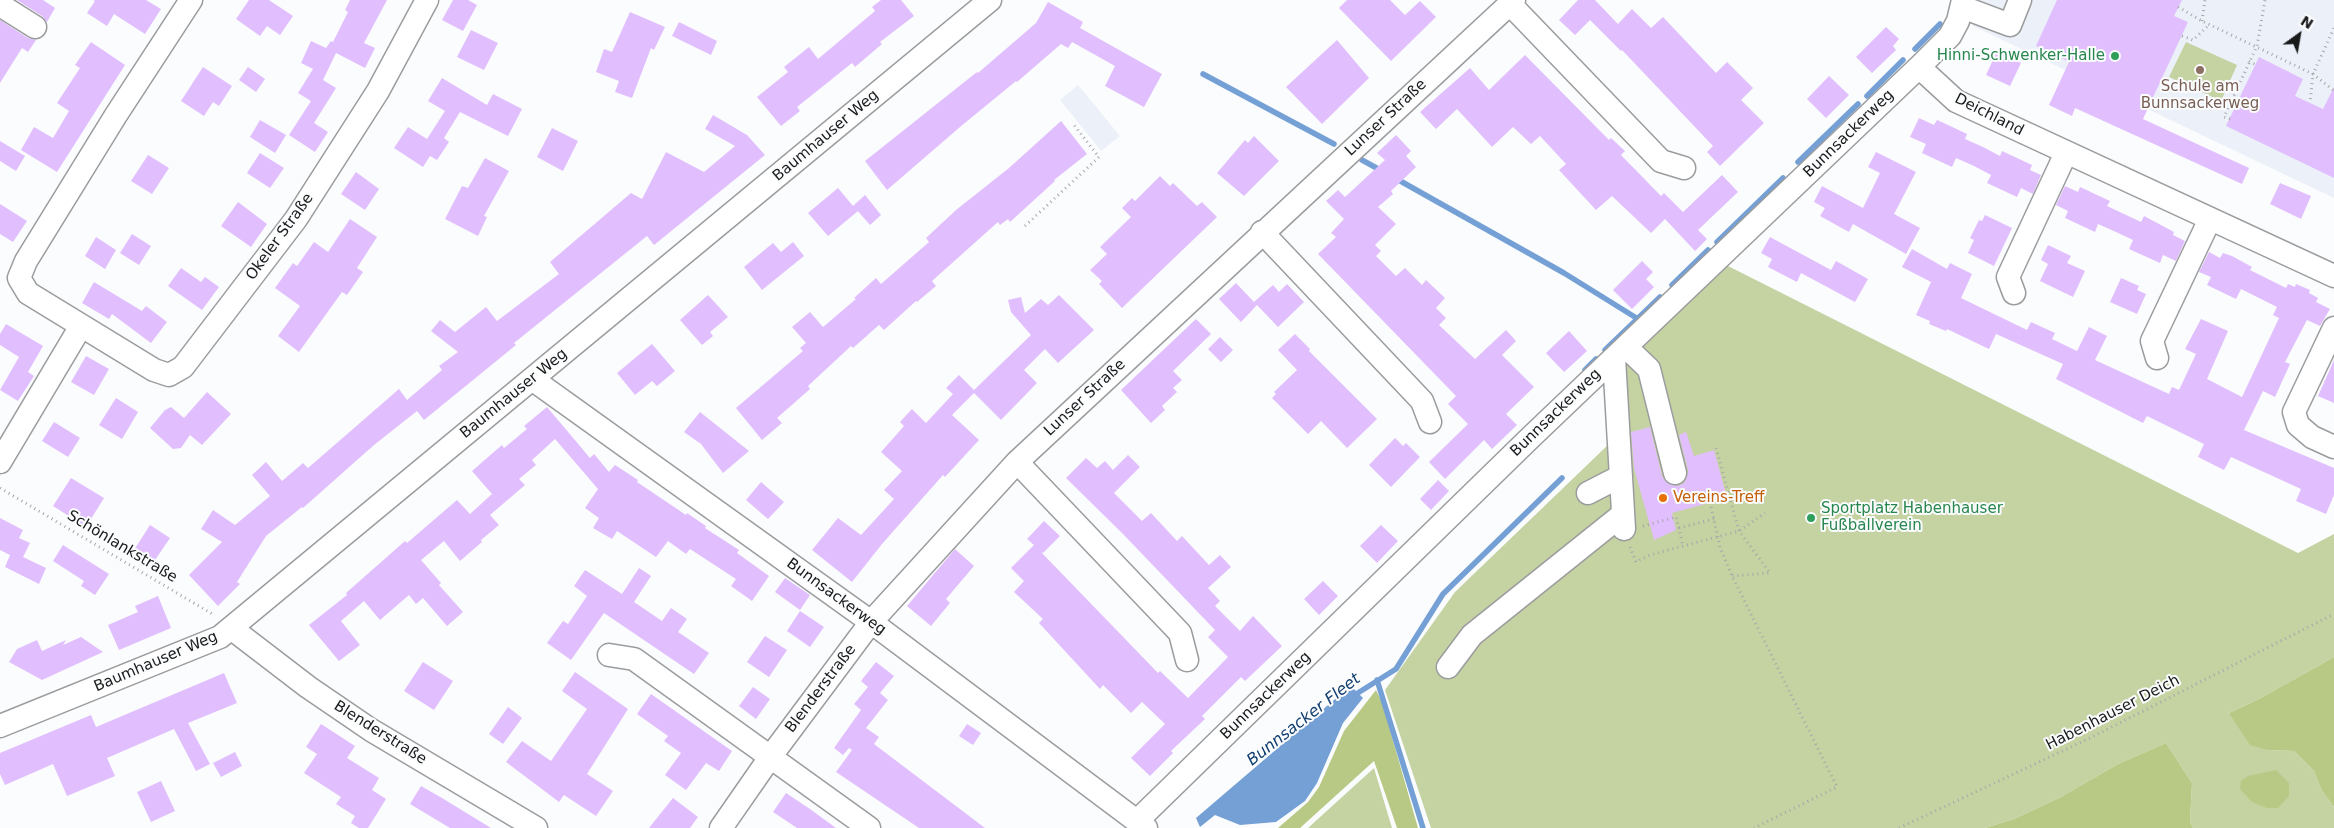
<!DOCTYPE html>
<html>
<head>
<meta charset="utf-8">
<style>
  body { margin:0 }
  #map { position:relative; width:2334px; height:828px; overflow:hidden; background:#fbfcfd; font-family:"DejaVu Sans",sans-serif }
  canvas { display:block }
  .north { position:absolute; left:2274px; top:10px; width:50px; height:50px; -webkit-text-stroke:4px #fbfcfd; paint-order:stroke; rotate:32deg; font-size:14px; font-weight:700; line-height:20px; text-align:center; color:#191a1a }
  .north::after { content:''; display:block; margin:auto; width:18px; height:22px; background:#191a1a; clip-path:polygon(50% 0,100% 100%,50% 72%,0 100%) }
</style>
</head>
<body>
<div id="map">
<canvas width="2334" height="828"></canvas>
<div class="north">N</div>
</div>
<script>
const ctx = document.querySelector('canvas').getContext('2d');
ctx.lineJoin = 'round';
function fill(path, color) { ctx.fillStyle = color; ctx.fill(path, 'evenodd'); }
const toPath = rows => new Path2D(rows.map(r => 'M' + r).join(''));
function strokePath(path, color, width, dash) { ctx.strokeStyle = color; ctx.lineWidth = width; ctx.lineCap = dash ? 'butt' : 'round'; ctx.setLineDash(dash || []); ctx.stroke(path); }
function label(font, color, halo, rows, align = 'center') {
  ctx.font = font + ' "DejaVu Sans",sans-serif'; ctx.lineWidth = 4; ctx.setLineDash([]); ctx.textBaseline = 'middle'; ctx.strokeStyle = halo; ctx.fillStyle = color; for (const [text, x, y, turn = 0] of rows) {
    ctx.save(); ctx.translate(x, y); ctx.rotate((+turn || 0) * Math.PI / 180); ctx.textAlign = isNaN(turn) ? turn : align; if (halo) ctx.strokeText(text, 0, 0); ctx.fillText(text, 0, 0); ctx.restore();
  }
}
const built = toPath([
  [1977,0,2334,0,2334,198,1973,26],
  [1078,85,1120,136,1101,151,1060,100]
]);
const green = toPath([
  [2186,42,2237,65,2221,101,2169,77],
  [1724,264,2298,553,2334,534,2334,657,2259,699,2229,713,2268,750,2294,751,2314,771,2322,791,2334,807,2334,828,2193,828,2190,822,2192,783,2166,743,2118,764,2059,798,2014,819,1985,828,1431,828,1385,690,1455,592,1610,443,1603,381],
  [1374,768,1392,828,1308,828]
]);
const forest = toPath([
  [2334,657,2334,807,2322,791,2314,771,2294,751,2268,750,2250,745,2229,713,2259,699],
  [1376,690,1382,702,1418,828,1397,828,1374,761,1300,828,1278,828,1308,802,1319,787,1344,731],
  [2166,743,2192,783,2190,822,2193,828,1985,828,2014,819,2059,798,2118,764],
  [2276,770,2289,783,2289,796,2278,808,2267,808,2252,802,2240,789,2241,781,2248,776]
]);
const water = toPath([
  [1353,688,1363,698,1343,723,1317,783,1305,801,1276,822,1240,825,1215,815,1200,827,1196,818,1341,694]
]);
const stream = toPath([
  [1915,49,1940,24],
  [1203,74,1334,144],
  [1867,96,1903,60],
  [1362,160,1382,171],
  [1798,162,1858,104],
  [1395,178,1564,273,1638,319],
  [1717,242,1783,178],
  [1672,285,1708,250],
  [1605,350,1660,297],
  [1585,370,1596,359],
  [1377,680,1423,828],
  [1353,696,1396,669,1443,594,1562,478]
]);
const building = toPath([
  [17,0,43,0,55,8,47,22,42,16],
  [93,0,146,0,161,9,145,34,114,14,107,26,87,13,95,1],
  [249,0,269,0,293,16,280,35,267,26,260,36,236,19],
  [350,0,387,0,364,43,375,48,365,68,336,53,323,80,336,88,314,123,328,132,315,152,289,135,311,101,298,93,313,69,301,63,311,41,326,48,331,41,333,42,348,12,345,10],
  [453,0,468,0,477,5,463,31,442,20],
  [881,0,901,0,914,16,880,42,882,44,855,67,852,63,797,107,800,111,781,126,757,97,788,72,784,67,809,47,818,59,875,11,872,7],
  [1347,0,1390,0,1405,15,1420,1,1436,17,1391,61,1339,8],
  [1578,0,1595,0,1618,24,1632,9,1651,28,1663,17,1716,73,1727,62,1753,88,1741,100,1764,123,1720,166,1707,152,1713,146,1622,50,1621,51,1590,20,1575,35,1559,20],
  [2057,0,2182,0,2174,16,2188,22,2143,119,2249,168,2242,184,2075,108,2072,116,2049,105,2069,62,2036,46],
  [1048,2,1083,22,1080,28,1162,74,1144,107,1105,86,1115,66,1072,42,1068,48,1061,44,1017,82,1016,81,960,127,887,190,865,161,977,72,978,73,1036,23],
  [630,12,665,27,654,50,651,48,632,98,615,92,619,81,596,72,604,49,612,52],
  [0,20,28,38,36,40,28,52,22,48,0,83],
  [679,22,717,41,711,55,672,36],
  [1886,27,1899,39,1893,46,1896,50,1872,73,1856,57],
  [471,30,498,43,484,70,457,57],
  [1337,40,1369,78,1322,124,1286,87],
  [91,42,125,65,57,172,21,150,34,127,53,138,69,111,57,103,80,68,75,65],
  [1997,51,2021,63,2010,86,1986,75],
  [1525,55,1609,140,1611,138,1625,151,1621,155,1661,196,1664,193,1683,212,1722,175,1738,192,1698,230,1707,239,1695,251,1665,219,1651,233,1612,196,1596,210,1559,170,1566,164,1540,136,1531,144,1513,127,1492,147,1457,109,1436,129,1420,112,1470,68,1489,90],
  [2259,57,2303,79,2295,96,2323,109,2334,87,2334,178,2226,126],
  [203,67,232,86,219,106,213,102,204,116,181,101],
  [248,67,265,79,256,92,239,80],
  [1829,76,1849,95,1826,118,1807,99],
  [442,78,487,105,493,94,522,109,508,136,460,112,444,138,449,142,437,160,430,156,423,167,394,148,408,127,427,139,445,111,428,101],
  [713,115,747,135,765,155,654,245,647,236,514,343,516,345,424,420,417,411,374,445,303,508,302,507,266,536,237,582,240,584,218,606,189,575,222,542,201,529,213,510,235,525,270,496,252,475,266,462,282,481,303,463,308,468,399,389,407,400,442,370,439,366,458,352,431,331,440,320,455,332,486,307,497,321,559,274,550,262,631,193,642,199,666,152,704,172,735,146,705,129],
  [1919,118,1934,125,1937,120,1946,124,1967,134,1965,139,1983,147,2000,156,2002,151,2032,165,2030,170,2041,175,2033,194,2021,188,2017,197,1987,183,1991,175,1974,166,1956,158,1952,167,1922,153,1926,144,1910,137],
  [260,120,286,135,275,153,250,137],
  [1061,121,1087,154,1054,180,1055,181,1010,222,1008,219,1000,225,998,222,932,281,936,286,917,302,916,301,884,330,879,325,853,348,851,346,808,386,810,389,777,418,782,423,762,440,736,408,803,351,800,348,806,343,792,327,810,312,823,327,856,299,854,298,876,278,881,284,929,242,926,238,956,210,1009,168],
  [552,128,578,141,563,171,537,157],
  [1396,135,1411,151,1406,156,1416,167,1391,191,1393,194,1378,207,1396,224,1375,245,1381,251,1376,256,1396,276,1405,268,1422,285,1426,280,1445,298,1436,308,1446,318,1439,325,1475,359,1506,330,1516,341,1502,355,1534,387,1506,414,1517,425,1492,449,1484,440,1445,479,1429,462,1468,424,1448,404,1456,396,1318,254,1336,237,1331,233,1344,219,1326,201,1338,190,1345,197,1385,160,1377,153],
  [1254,136,1279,161,1244,196,1217,173,1245,140,1248,143],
  [0,141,25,156,16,171,0,161],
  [1876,152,1916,172,1894,214,1920,228,1906,254,1853,224,1849,232,1820,216,1825,208,1814,202,1822,186,1863,208,1880,173,1868,167],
  [260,153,284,168,270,188,247,173],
  [148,155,169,168,152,194,131,181],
  [485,158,509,171,484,216,487,217,478,236,445,219,462,186,468,188],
  [356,172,379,189,365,210,341,194],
  [1160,176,1170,186,1173,183,1197,206,1202,202,1217,217,1122,308,1099,284,1102,281,1090,270,1107,254,1100,247,1131,217,1122,208,1132,198,1135,201],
  [2280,183,2311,196,2301,219,2270,204],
  [2065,186,2078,192,2080,187,2110,201,2107,206,2141,222,2144,216,2174,232,2173,235,2185,241,2176,261,2163,255,2160,263,2129,249,2133,240,2116,232,2098,224,2095,232,2065,218,2068,211,2056,205],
  [838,188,853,206,865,195,881,215,870,225,856,209,858,211,828,236,808,213],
  [238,202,267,224,251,247,221,226],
  [0,204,27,221,13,242,0,234],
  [1985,215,2012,228,1994,266,1968,253,1974,240,1970,238,1979,220,1982,221],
  [350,219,377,237,357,268,363,272,347,295,342,292,299,352,278,336,300,306,275,288,293,263,297,266,314,242,328,252],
  [132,234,151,246,139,265,120,253],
  [96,237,116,250,105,269,85,256],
  [1770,237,1831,270,1836,261,1868,279,1855,302,1801,273,1797,282,1768,267,1772,259,1761,253],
  [793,242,804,256,762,290,744,267,773,243,781,252],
  [2048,245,2071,256,2067,263,2085,271,2073,297,2040,281,2048,264,2041,260],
  [1912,249,1947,269,1950,263,1972,274,1961,298,2027,330,2031,322,2055,333,2052,339,2077,351,2089,327,2107,336,2095,360,2169,394,2172,387,2179,390,2196,354,2185,349,2201,319,2228,331,2207,379,2242,397,2279,318,2273,315,2277,307,2241,289,2236,299,2207,285,2211,277,2199,272,2209,252,2220,258,2223,253,2232,256,2252,267,2250,270,2286,288,2288,284,2295,287,2296,284,2310,290,2309,293,2318,298,2316,302,2330,309,2320,326,2307,320,2285,362,2290,364,2275,397,2263,391,2244,430,2334,468,2334,495,2326,514,2296,501,2301,489,2231,457,2224,470,2198,457,2204,444,2147,416,2143,423,2056,379,2063,364,1996,334,1989,349,1947,329,1946,331,1929,324,1930,321,1916,315,1931,282,1902,267],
  [1642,261,1653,272,1646,279,1654,287,1632,309,1613,290],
  [181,268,201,282,205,277,219,287,202,310,168,286],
  [2121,278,2139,286,2137,290,2146,294,2137,314,2110,302],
  [94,282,142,311,146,306,167,322,151,343,112,314,109,319,82,303],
  [1236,283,1254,302,1273,285,1279,292,1287,284,1304,302,1278,327,1257,305,1241,322,1219,299],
  [708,295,728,317,710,332,713,336,702,345,680,320],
  [1059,295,1094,330,1058,363,1045,349,1024,370,1037,383,1001,420,974,393,952,415,979,440,945,477,943,475,882,544,852,582,812,550,838,518,861,535,894,499,884,490,902,471,881,452,904,426,900,422,912,409,926,423,953,394,946,388,959,375,974,390,1031,335,1011,312,1008,300,1021,297,1025,313,1041,299,1048,305],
  [1196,319,1211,334,1173,371,1182,380,1173,388,1177,392,1162,406,1165,410,1151,423,1121,390],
  [6,324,43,346,28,372,34,376,18,401,0,390,19,357,0,345,0,334],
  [1569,331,1587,351,1564,372,1546,353],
  [1295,334,1310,349,1309,351,1377,419,1347,448,1321,421,1308,434,1272,398,1276,394,1274,392,1297,370,1278,350],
  [1220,337,1233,350,1221,362,1208,349],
  [652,344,675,371,657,386,652,381,635,395,617,373],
  [86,356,109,369,94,395,71,382],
  [2334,360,2334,403,2318,396],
  [207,392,231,414,202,445,190,435,181,448,173,449,150,428,165,410,171,407,184,418],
  [116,398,138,412,122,439,99,425],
  [547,407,590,458,594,454,609,472,615,465,638,480,637,482,686,515,687,513,706,526,705,528,739,550,737,553,769,576,752,601,731,586,736,579,690,549,686,554,668,541,656,557,617,531,612,539,593,528,599,518,585,508,598,489,555,439,532,460,536,465,519,479,525,485,490,515,499,525,481,540,482,542,460,561,444,541,421,560,441,583,439,585,463,612,447,626,423,598,416,604,409,595,380,620,364,601,341,621,360,645,339,661,309,625,347,595,346,593,405,541,407,543,457,500,470,514,492,494,472,471,502,445,504,448,527,429,524,426],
  [700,412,749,451,723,473,701,444,684,432],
  [54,422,80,438,68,457,42,441],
  [1650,427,1662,476,1666,482,1678,486,1684,483,1687,477,1688,470,1679,435,1686,432,1694,456,1714,450,1727,498,1672,513,1676,530,1654,540,1634,468,1631,432],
  [1395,438,1403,446,1406,443,1420,457,1391,487,1369,465],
  [1128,455,1140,467,1114,493,1142,521,1151,513,1177,541,1182,536,1209,565,1220,555,1231,567,1208,588,1220,601,1215,606,1240,631,1253,616,1282,646,1245,681,1241,677,1202,716,1205,719,1171,751,1173,753,1150,776,1131,758,1165,724,1142,702,1131,713,1103,685,1100,689,1039,623,1043,619,1014,592,1024,581,1011,568,1034,545,1027,539,1044,521,1060,536,1043,553,1041,552,1158,673,1160,671,1188,698,1228,657,1208,637,1215,630,1123,534,1066,478,1086,458,1097,468,1105,461,1113,470],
  [71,478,104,498,86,527,53,506],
  [1438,480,1449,491,1431,510,1420,499],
  [761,482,784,502,768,519,746,500],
  [0,518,23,530,19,538,30,543,23,557,46,568,39,584,5,567,10,555,0,550],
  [150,525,170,538,153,563,134,550],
  [1381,525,1398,541,1377,563,1360,546],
  [63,545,109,574,95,595,81,586,84,581,53,561],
  [955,549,974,566,946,599,950,603,931,626,907,606],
  [639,568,651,576,634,602,662,621,671,608,687,619,678,632,709,653,694,674,604,613,571,660,547,643,563,621,568,624,587,596,574,586,585,570,622,594],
  [785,578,810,595,800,610,775,592],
  [1323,581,1338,596,1319,615,1304,599],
  [158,596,171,628,119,650,108,625,138,612,135,606],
  [800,611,824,627,810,647,787,631],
  [765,636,787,650,769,677,747,662],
  [81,637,103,652,42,680,9,662,17,649,37,640,42,651,66,640,63,645],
  [423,662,453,681,434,710,404,691],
  [876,662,894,676,880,693,888,700,866,728,879,737,874,744,985,828,919,828,836,772,852,750,849,748,843,755,834,748,861,710,854,704,868,687,861,681],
  [575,672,628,709,587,774,613,791,596,816,564,795,559,802,506,762,522,741,551,761,587,709,562,691],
  [224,673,237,703,188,723,210,764,196,771,174,729,107,758,115,776,67,796,53,764,5,785,0,774,0,753,91,715,96,727],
  [753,687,770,699,756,719,739,706],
  [651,694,732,751,719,771,706,763,686,790,665,775,681,753,664,741,668,736,637,714],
  [508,707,522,718,503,744,489,734],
  [321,724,355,746,347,758,379,778,372,790,386,799,368,828,359,828,351,823,355,816,336,804,341,797,304,773,317,754,306,747],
  [967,724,981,733,973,745,959,736],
  [235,752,242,766,221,777,213,763],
  [161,781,175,811,151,822,137,792],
  [421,786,442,798,491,828,450,828,410,804],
  [786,793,810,809,836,828,797,828,773,812],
  [673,798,698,817,690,828,649,828]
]);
const path = toPath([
  [2178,7,2202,21,2313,74,2310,103],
  [2202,21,2205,0],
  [2182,36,2193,40,2209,25],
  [2249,61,2256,65],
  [2333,90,2313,74,2334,28],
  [2230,119,2224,117,2257,46,2265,0],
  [1025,226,1099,157,1074,125],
  [1716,448,1739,531,1770,573,1732,576],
  [0,488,214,615],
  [1711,507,1720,547,1732,576,1837,787,1754,828],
  [1643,526,1676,517,1683,546],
  [1679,528,1714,519],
  [1630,547,1636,562,1650,555,1739,531,1765,513],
  [1899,828,2092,737,2334,614]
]);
const minor = toPath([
  [191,0,116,115,26,261,19,278,28,293,154,370,169,375,183,367,296,219,378,91,427,0],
  [1510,4,1661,161,1684,168],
  [0,5,35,27],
  [1962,7,2010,25,2020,0],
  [1919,67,1956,101,2334,276],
  [1262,232,1422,401,1430,422],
  [2014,293,2008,277,2066,153],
  [2334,328,2294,412,2298,425,2312,437,2334,447],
  [1626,347,1649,369,1675,473],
  [1614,358,1624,529],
  [2157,358,2152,341,2210,219],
  [532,379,871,622,1146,828],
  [0,462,81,326],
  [1017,462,1180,633,1187,660],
  [1588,493,1621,476],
  [231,628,308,687,371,730,536,828],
  [609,655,634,659,869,828],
  [1448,667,1472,635,1623,514],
  [0,726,220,637,990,0],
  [1137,821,1531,437,1919,67,1950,36,1958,21,1963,0],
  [721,828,771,756,871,622,1017,462,1514,0]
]);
const markers = [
  [2115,56,5,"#2e9e5b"],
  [2200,70,5,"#8d6e63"],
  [1663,498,5,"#e8710a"],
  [1811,518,5,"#2e9e5b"]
];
const leisureNames = [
  ["Hinni-Schwenker-Halle",2105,56],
  ["Sportplatz Habenhauser",1821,509,"left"],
  ["Fußballverein",1821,526,"left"]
];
const educationNames = [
  ["Schule am",2200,87],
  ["Bunnsackerweg",2200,104]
];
const streetNames = [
  ["Deichland",1989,115,27],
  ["Lunser Straße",1386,118,-43],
  ["Bunnsackerweg",1849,134,-44],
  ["Baumhauser Weg",826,136,-40],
  ["Okeler Straße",280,237,-54],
  ["Baumhauser Weg",514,394,-39],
  ["Lunser Straße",1085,398,-43],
  ["Bunnsackerweg",1556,413,-44],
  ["Schönlankstraße",122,547,31],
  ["Bunnsackerweg",836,597,36],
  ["Baumhauser Weg",156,662,-23],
  ["Blenderstraße",821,689,-53],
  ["Bunnsackerweg",1266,696,-44],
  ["Habenhauser Deich",2113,713,-27],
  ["Blenderstraße",380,733,32]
];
const foodNames = [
  ["Vereins-Treff",1673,498]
];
const waterNames = [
  ["Bunnsacker Fleet",1304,720,-38]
];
fill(built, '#ecf1f9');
fill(green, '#c5d2a2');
fill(forest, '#b8c985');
fill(water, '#74a0d5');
strokePath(stream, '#74a0d5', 5.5);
fill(building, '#e1bffe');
strokePath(minor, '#9b9c9e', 25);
strokePath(path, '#a6a7a8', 3, [1, 4]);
strokePath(minor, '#fff', 22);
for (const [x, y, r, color] of markers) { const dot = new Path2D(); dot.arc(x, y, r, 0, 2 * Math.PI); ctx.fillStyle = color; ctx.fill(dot); strokePath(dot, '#fbfcfd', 2); }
label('15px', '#27864d', '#fbfcfd', leisureNames, 'right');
label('15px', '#785e54', '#fbfcfd', educationNames);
label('15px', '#191a1a', '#fbfcfd', streetNames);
label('15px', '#c56008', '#fbfcfd', foodNames, 'left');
label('italic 16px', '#123f70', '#fbfcfd', waterNames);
</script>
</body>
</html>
